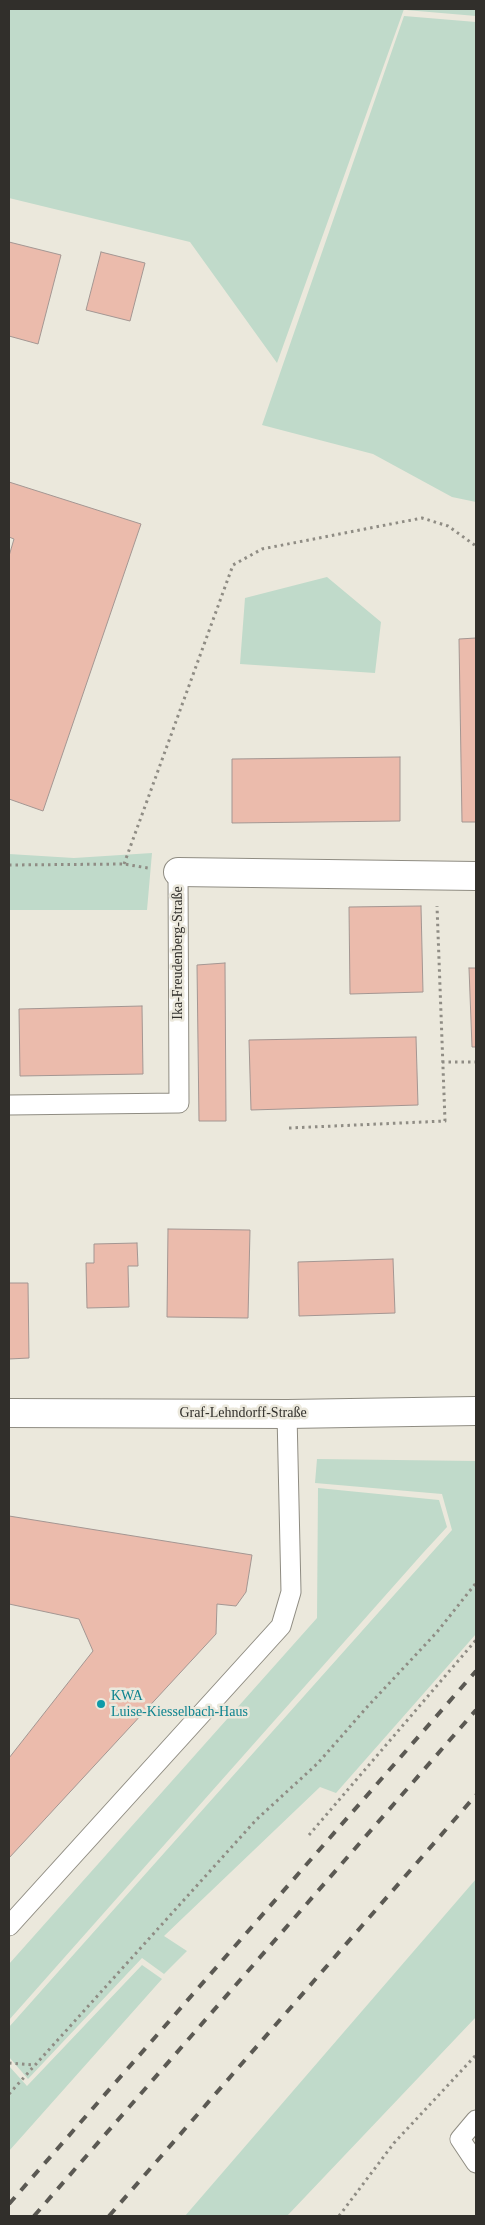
<!DOCTYPE html>
<html>
<head>
<meta charset="utf-8">
<style>
  body { margin:0 }
  #map { position:relative; width:485px; height:2225px; overflow:hidden; background:#ebe8dc; font-family:Georgia,serif }
  canvas { display:block }
  .frame { position:absolute; inset:0; border:10px solid #312f2b; pointer-events:none }
</style>
</head>
<body>
<div id="map">
<canvas width="485" height="2225"></canvas>
<div class="frame"></div>
</div>
<script>
const ctx = document.querySelector('canvas').getContext('2d');
ctx.lineJoin = 'round';
function fill(path, color) { ctx.fillStyle = color; ctx.fill(path, 'evenodd'); }
const toPath = rows => new Path2D(rows.map(r => 'M' + r).join(''));
function strokePath(path, color, width, dash) { ctx.strokeStyle = color; ctx.lineWidth = width; ctx.lineCap = dash ? 'butt' : 'round'; ctx.setLineDash(dash || []); ctx.stroke(path); }
function label(font, color, halo, rows, align = 'center') {
  ctx.font = font + ' Georgia,serif'; ctx.lineWidth = 5; ctx.setLineDash([]); ctx.textBaseline = 'middle'; ctx.strokeStyle = halo; ctx.fillStyle = color; for (const [text, x, y, turn = 0] of rows) {
    ctx.save(); ctx.translate(x, y); ctx.rotate((+turn || 0) * Math.PI / 180); ctx.textAlign = isNaN(turn) ? turn : align; if (halo) ctx.strokeText(text, 0, 0); ctx.fillText(text, 0, 0); ctx.restore();
  }
}
const green = toPath([
  [9,9,404,9,277,363,190,242,9,198],
  [407,9,476,9,476,16,406,10],
  [404,16,476,22,476,502,452,497,373,454,262,425],
  [327,577,381,622,375,673,240,664,245,598],
  [152,853,147,910,9,910,9,854,74,858],
  [317,1459,476,1461,476,1634,336,1793,320,1787,164,1936,187,1951,164,1974,142,1958,28,2079,9,2057,9,2027,452,1530,442,1494,315,1483],
  [318,1488,439,1500,447,1527,423,1553,9,2020,9,1964,317,1618],
  [476,1879,476,2017,287,2216,185,2216],
  [142,1965,162,1979,9,2151,9,2066,27,2086]
]);
const building = toPath([
  [9,242,61,255,38,344,9,336,9,242],
  [101,252,145,263,130,321,86,310,101,252],
  [9,482,141,524,43,811,9,799,9,556,14,539,9,537,9,482],
  [476,638,476,822,462,822,459,639,476,638],
  [400,757,400,821,232,823,232,759,400,757],
  [421,906,423,992,350,994,349,907,421,906],
  [225,963,226,1121,199,1121,197,965,225,963],
  [469,968,476,968,476,1047,472,1047,469,968],
  [142,1006,143,1074,20,1076,19,1009,142,1006],
  [416,1037,418,1105,251,1110,249,1040,416,1037],
  [168,1229,250,1230,248,1318,167,1317,168,1229],
  [137,1243,138,1266,128,1266,129,1307,87,1308,86,1263,94,1263,94,1244,137,1243],
  [393,1259,395,1313,299,1316,298,1262,393,1259],
  [9,1283,28,1283,29,1358,9,1359,9,1283],
  [9,1516,252,1555,246,1592,236,1606,217,1604,216,1634,9,1858,9,1758,93,1651,79,1619,9,1604,9,1516]
]);
const path = toPath([
  [124,864,233,565,262,549,422,518,448,526,476,546],
  [9,865,124,864,148,868],
  [442,1062,476,1062],
  [289,1128,445,1121,437,906],
  [309,1835,476,1640],
  [9,2063,35,2065],
  [9,2094,256,1820,318,1763,368,1706,437,1632,476,1583],
  [339,2216,394,2143,476,2055]
]);
const service = toPath([
  [9,1105,179,1103,178,872],
  [9,1926,281,1626,291,1592,287,1414],
  [476,2120,460,2139,476,2163]
]);
const minor = toPath([
  [178,872,476,876],
  [9,1413,287,1414,476,1411]
]);
const rail = toPath([
  [9,2204,476,1671],
  [34,2216,476,1710],
  [109,2216,476,1795]
]);
const markers = [
  [101,1704,5,"#0f9aa8"]
];
const streetNames = [
  ["Ika-Freudenberg-Straße",178,953,-90],
  ["Graf-Lehndorff-Straße",243,1413]
];
const cultureNames = [
  ["KWA",111,1696],
  ["Luise-Kiesselbach-Haus",111,1712]
];
fill(green, '#c0daca');
fill(building, '#ebbbac');
strokePath(building, '#a39692', 1);
strokePath(service, '#8f8c82', 21);
strokePath(minor, '#8f8c82', 30);
strokePath(path, '#8f8c84', 3, [2.5, 4]);
strokePath(service, '#fff', 19);
strokePath(minor, '#fff', 28);
strokePath(rail, '#5b5953', 4, [9, 9]);
for (const [x, y, r, color] of markers) { const dot = new Path2D(); dot.arc(x, y, r, 0, 2 * Math.PI); ctx.fillStyle = color; ctx.fill(dot); strokePath(dot, '#ebe8dc', 2); }
label('14px', '#312f2b', '#ebe8dc', streetNames);
label('14px', '#0d838f', '#ebe8dc', cultureNames, 'left');
</script>
</body>
</html>
